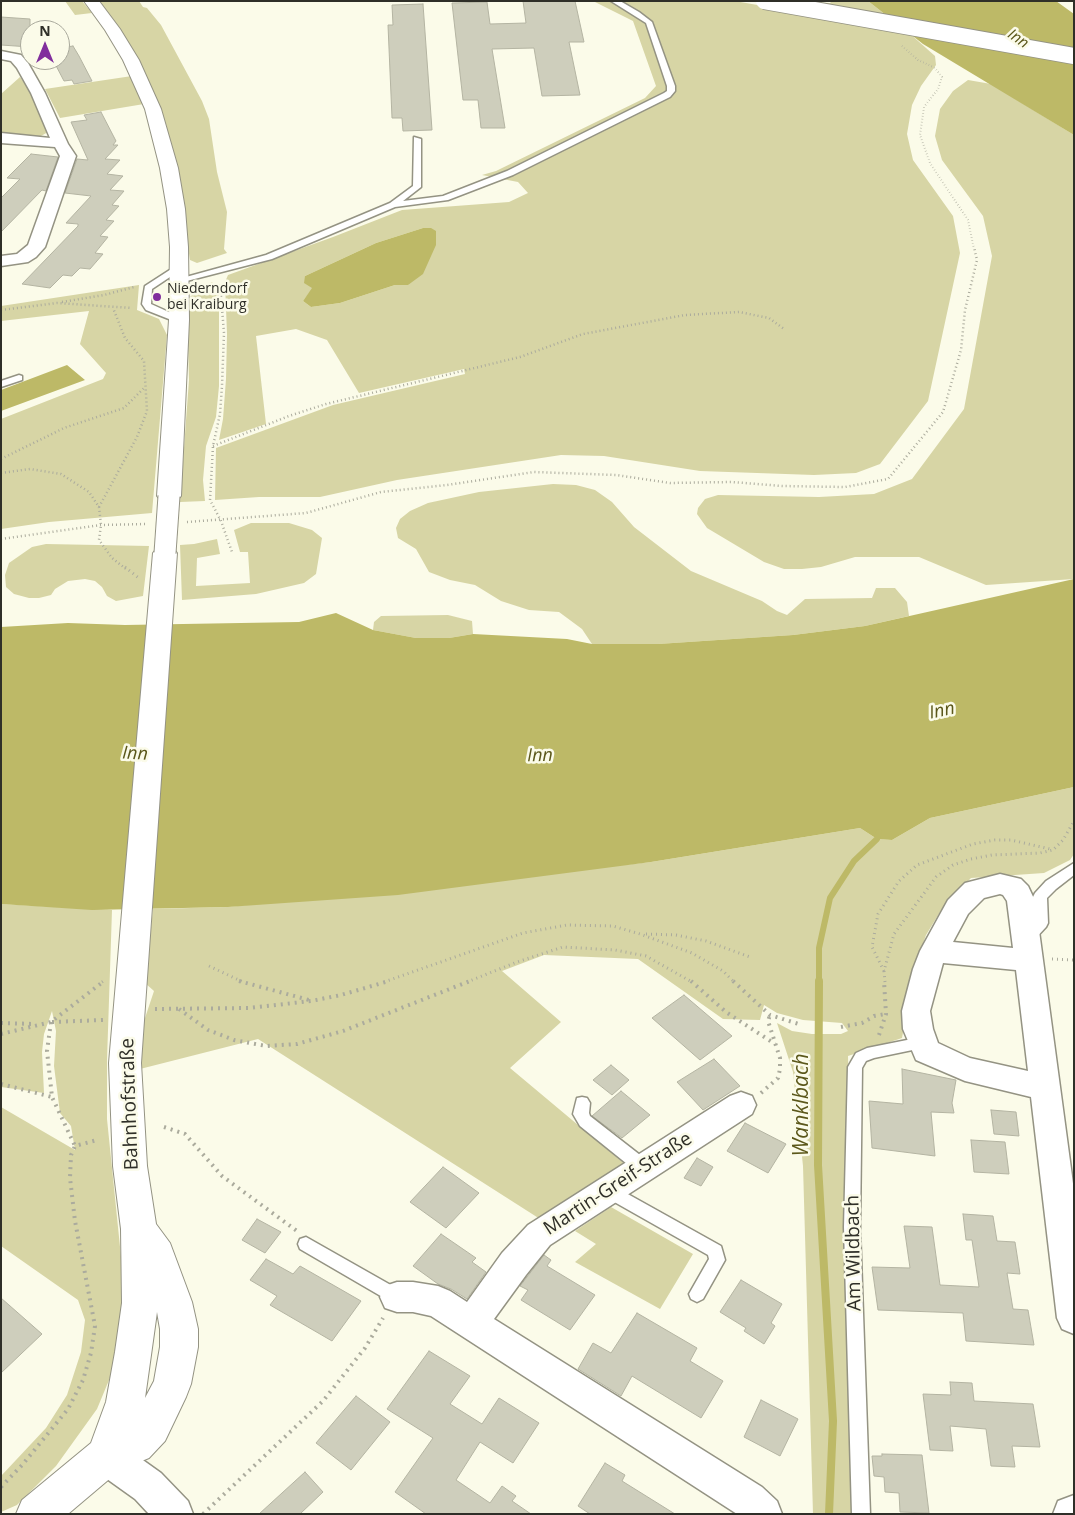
<!DOCTYPE html>
<html>
<head>
<meta charset="utf-8">
<style>
  body { margin:0 }
  #map { position:relative; width:1075px; height:1515px; overflow:hidden; background:#fbfbe9; font-family:"Open Sans",sans-serif }
  canvas { display:block }
  .frame { position:absolute; inset:0; border:2px solid #2f2f28; pointer-events:none }
  .north { position:absolute; left:20px; top:20px; width:50px; height:50px; box-sizing:border-box; background:#fbfbe9; border:1px solid #a9a99c; border-radius:50%; rotate:0deg; font-size:14px; font-weight:700; line-height:20px; text-align:center; color:#2f2f28 }
  .north::after { content:''; display:block; margin:auto; width:18px; height:22px; background:#812e9d; clip-path:polygon(50% 0,100% 100%,50% 72%,0 100%) }
</style>
</head>
<body>
<div id="map">
<canvas width="1075" height="1515"></canvas>
<div class="frame"></div>
<div class="north">N</div>
</div>
<script>
const ctx = document.querySelector('canvas').getContext('2d');
ctx.lineJoin = 'round';
function fill(path, color) { ctx.fillStyle = color; ctx.fill(path, 'evenodd'); }
const toPath = rows => new Path2D(rows.map(r => 'M' + r).join(''));
function strokePath(path, color, width, dash) { ctx.strokeStyle = color; ctx.lineWidth = width; ctx.lineCap = dash ? 'butt' : 'round'; ctx.setLineDash(dash || []); ctx.stroke(path); }
function label(font, color, halo, rows, align = 'center') {
  ctx.font = font + ' "Open Sans",sans-serif'; ctx.lineWidth = 5; ctx.setLineDash([]); ctx.textBaseline = 'middle'; ctx.strokeStyle = halo; ctx.fillStyle = color; for (const [text, x, y, turn = 0] of rows) {
    ctx.save(); ctx.translate(x, y); ctx.rotate((+turn || 0) * Math.PI / 180); ctx.textAlign = isNaN(turn) ? turn : align; if (halo) ctx.strokeText(text, 0, 0); ctx.fillText(text, 0, 0); ctx.restore();
  }
}
const green = toPath([
  [65,1,82,1,92,13,75,15],
  [98,1,139,1,143,7,147,8,161,25,202,101,209,119,217,172,227,212,224,249,227,253,197,263,190,260,174,158,166,124,152,89],
  [593,1,735,1,908,32,935,56,936,65,921,86,912,105,907,134,913,160,953,216,960,253,928,401,880,464,856,473,814,475,700,471,604,456,561,455,397,480,320,497,259,497,215,500,216,448,333,405,465,374,464,369,359,393,327,340,296,329,256,336,266,424,219,440,223,419,226,379,227,334,225,282,228,275,333,237,402,210,509,202,528,193,518,182,482,175,496,171,645,98,656,86,633,21],
  [423,228,408,285,395,285,340,303,311,307,303,301,313,288,305,276,376,243],
  [789,1,830,3,832,1,868,1,891,19],
  [132,76,144,104,60,118,45,89],
  [20,77,32,93,48,132,41,136,33,138,1,134,1,94],
  [968,80,991,84,1074,135,1074,579,986,585,919,557,855,557,821,567,802,569,784,569,764,562,707,528,697,514,698,508,705,499,718,495,819,497,874,494,912,479,964,409,992,256,983,216,942,160,935,136,940,109,953,91],
  [212,282,218,288,219,293,219,386,216,417,206,446,203,480,205,501,180,502,189,380,187,308,188,299,195,292],
  [139,285,137,310,159,319,167,335,152,513,49,522,1,529,1,419,103,379,106,373,80,344,89,311,1,321,1,306],
  [553,484,576,485,595,490,612,502,634,527,691,571,762,601,777,611,787,615,805,599,872,598,876,588,895,588,907,602,909,616,865,626,793,635,658,644,592,644,582,629,559,612,529,610,501,601,475,585,450,580,429,572,416,549,398,538,396,528,400,519,410,511,428,503,479,492],
  [251,523,289,523,312,530,322,538,316,574,304,583,256,594,182,600,180,545,194,544,217,539,220,554,197,558,196,586,250,583,248,552,240,552,234,530],
  [46,544,149,546,143,596,116,601,107,596,102,587,95,581,85,579,68,581,55,589,51,595,39,598,29,598,14,594,6,587,5,575,9,563,32,547],
  [448,615,472,621,473,634,449,638,416,638,373,630,374,622,381,616],
  [1074,787,1074,854,1070,860,1044,873,971,878,943,907,926,935,915,967,902,1038,848,1056,857,1514,813,1514,803,1166,793,1072,777,1023,792,1031,812,1034,841,1034,848,1031,842,1023,803,1020,777,1013,764,1005,760,1020,723,1019,638,959,544,955,502,971,561,1022,510,1068,627,1166,540,1219,258,1039,140,1069,144,1021,154,991,145,983,153,909,228,907,651,862,860,828,877,839,892,840,930,818],
  [1,904,112,910,107,1060,107,1119,125,1296,114,1368,97,1409,56,1466,17,1505,1,1512,1,1476,46,1428,67,1395,81,1352,85,1320,78,1300,1,1246,1,1107,75,1150,71,1126,60,1113,54,1066,56,1031,52,1011,44,1034,42,1052,44,1093,1,1087],
  [611,1207,693,1254,660,1309,575,1262,596,1244,575,1231]
]);
const water = toPath([
  [868,1,1056,1,1074,14,1074,135,923,44],
  [423,228,431,228,436,231,436,245,423,274,408,285,395,285,340,303,311,307,303,301,312,288,304,283,305,276,376,243],
  [67,365,85,380,1,411,1,390],
  [1074,579,1074,787,930,818,892,840,877,839,860,828,651,862,398,895,228,907,92,910,1,904,1,627,68,623,125,625,299,622,336,613,373,630,416,638,449,638,473,634,567,639,592,644,658,644,793,635,865,626]
]);
const streamFar1 = toPath([
  [819,982,819,948,830,898,854,861,877,839,879,832]
]);
const stream = toPath([
  [819,981,818,1165,833,1421,829,1514]
]);
const building = toPath([
  [523,1,575,1,584,42,569,42,580,95,542,96,534,48,492,49,505,128,481,128,478,100,463,100,452,3,487,2,490,24,526,23,523,1],
  [423,4,432,130,403,131,402,118,392,118,388,25,393,25,392,5,423,4],
  [1,17,30,19,30,47,1,45,1,17],
  [73,46,79,56,92,81,74,84,72,80,64,81,53,60,60,60,60,48,73,46],
  [101,112,116,141,113,145,118,145,105,159,120,160,107,174,123,176,110,190,124,191,112,205,119,206,106,220,114,221,100,236,108,237,95,253,103,254,90,269,80,268,72,276,63,275,50,288,22,284,78,226,78,224,66,223,91,196,65,193,77,159,88,160,71,122,87,120,84,115,101,112],
  [31,154,58,157,46,191,42,190,1,232,1,198,20,179,7,178,31,154],
  [684,995,732,1036,700,1060,652,1018,684,995],
  [714,1059,740,1086,703,1110,677,1082,714,1059],
  [611,1065,629,1080,612,1095,593,1080,611,1065],
  [902,1069,956,1080,952,1103,954,1113,931,1112,935,1156,872,1148,869,1101,903,1104,902,1069],
  [621,1091,650,1115,622,1138,592,1116,621,1091],
  [991,1110,1016,1112,1019,1136,994,1134,991,1110],
  [745,1123,786,1144,768,1173,727,1151,745,1123],
  [971,1140,1005,1142,1009,1174,974,1172,971,1140],
  [697,1158,713,1167,701,1186,684,1178,697,1158],
  [443,1167,479,1193,446,1228,410,1202,443,1167],
  [963,1214,993,1216,997,1241,1015,1242,1020,1274,1007,1273,1013,1309,1028,1310,1034,1345,966,1341,963,1313,878,1310,872,1267,910,1268,904,1226,932,1227,940,1285,979,1287,972,1240,966,1240,963,1214],
  [257,1219,281,1232,265,1253,242,1240,257,1219],
  [441,1234,476,1258,472,1262,486,1272,467,1299,451,1289,438,1284,413,1266,441,1234],
  [544,1255,551,1260,547,1266,595,1295,570,1330,521,1300,528,1290,520,1286,544,1255],
  [266,1259,293,1274,300,1266,361,1301,332,1341,270,1305,277,1296,250,1280,266,1259],
  [741,1280,782,1304,771,1323,775,1326,764,1344,744,1331,746,1328,720,1312,741,1280],
  [1,1298,42,1334,1,1373,1,1298],
  [637,1313,697,1348,690,1361,723,1381,701,1418,632,1376,621,1396,578,1369,593,1343,611,1353,637,1313],
  [429,1351,470,1376,450,1404,482,1424,499,1398,539,1423,513,1463,480,1442,456,1480,490,1503,502,1486,516,1496,512,1501,531,1514,426,1514,395,1492,433,1438,387,1409,429,1351],
  [950,1382,972,1383,974,1401,1033,1404,1040,1447,1012,1446,1015,1467,991,1466,986,1429,950,1426,953,1451,930,1450,923,1394,951,1395,950,1382],
  [356,1396,390,1422,351,1470,316,1443,356,1396],
  [761,1400,798,1419,780,1456,744,1437,761,1400],
  [882,1454,922,1455,929,1513,900,1512,899,1493,885,1492,884,1477,874,1476,872,1456,882,1456,882,1454],
  [605,1463,625,1475,622,1481,675,1514,590,1514,578,1506,605,1463],
  [305,1472,323,1492,300,1514,259,1514,305,1472]
]);
const pathFar3 = toPath([
  [902,46,918,60,935,68,942,77,938,89,924,107,920,135,930,163,968,220,974,249]
]);
const pathFar2 = toPath([
  [220,284,224,333,222,386,220,414,213,446,210,500,221,521,232,552],
  [62,302,104,295,134,287],
  [1,310,57,303,132,308],
  [213,446,289,416,326,404,520,357,583,334,685,315,739,312,769,318,784,329],
  [1,459,64,428,124,408,144,388],
  [1,473,30,469,61,474,89,492,99,507,101,525,99,540,112,558,126,569],
  [99,507,137,437,147,411,144,361,125,338,113,308],
  [187,522,306,513,381,492,447,485,534,472,616,475,670,483,732,482,782,486,845,487,888,479,943,412,961,350,965,310,977,260,974,247],
  [1,539,101,525,146,524]
]);
const pathFar1 = toPath([
  [125,567,140,579],
  [646,934,676,935,706,941,750,957],
  [1052,959,1074,960],
  [209,966,243,982],
  [884,971,872,947,878,914,899,881,917,865,973,844,995,840,1011,840,1050,849],
  [102,982,105,980],
  [384,982,523,933,567,925,613,926,640,934,692,953,723,971,734,982],
  [467,982,517,962,563,947,615,950,646,956,692,982],
  [885,982,884,971,894,934,936,877,953,865,971,859,992,855,1040,853,1053,850,1063,840,1074,821]
]);
const path = toPath([
  [239,981,309,1000],
  [691,981,726,1012,775,1044],
  [733,981,770,1015,802,1025],
  [155,1009,249,1008,311,1001,341,995,389,981],
  [179,1009,208,1030,234,1040,266,1046,297,1044,343,1031,470,981],
  [51,1022,47,1051,52,1097,75,1146],
  [52,1022,103,1020],
  [1,1023,35,1024],
  [841,1027,862,1023,874,1016,886,1014],
  [1,1034,51,1022,104,981],
  [879,1035,886,1014,884,981],
  [1,1084,52,1097],
  [761,1093,778,1078,780,1069,780,1058,768,1021,770,1015],
  [164,1127,185,1134,222,1176,297,1231],
  [1,1487,23,1464,68,1409,83,1380,91,1353,95,1326,75,1221,70,1178,71,1155,75,1146,97,1140],
  [203,1514,323,1401,365,1348,383,1318]
]);
const lane = toPath([
  [611,1,620,1,639,12,652,22,675,86,675,91,670,97,513,175,448,200,395,207,272,259,179,283,175,280,266,255,390,203,413,186,414,137,421,139,421,187,403,201,443,196,507,171,664,93,667,91,667,86,646,23,611,1],
  [179,264,182,265,182,269,152,289,151,304,182,318,182,322,179,323,146,310,142,304,145,286,179,264],
  [19,375,22,376,22,380,1,387,1,381,19,375],
  [1074,863,1074,875,1056,889,1047,898,1048,923,1046,927,1033,941,1028,942,1023,941,1021,937,1023,933,1034,921,1033,897,1035,893,1046,881,1074,863],
  [922,1037,927,1039,929,1043,927,1047,874,1058,866,1061,862,1068,860,1227,870,1514,852,1514,844,1227,848,1067,856,1053,867,1048,922,1037],
  [582,1097,587,1098,590,1103,589,1113,590,1116,649,1162,651,1167,649,1172,643,1174,637,1172,580,1126,573,1114,577,1098,582,1097],
  [608,1183,721,1246,725,1260,703,1299,697,1302,691,1299,689,1294,709,1259,708,1255,602,1195,600,1190,602,1185,608,1183],
  [306,1237,403,1292,405,1297,403,1302,397,1305,391,1302,300,1249,298,1244,300,1239,306,1237]
]);
const street = toPath([
  [1,51,21,55,28,63,45,93,68,144,76,156,45,247,36,257,28,262,1,266,1,256,17,254,28,245,60,156,55,147,1,143,1,133,50,138,31,93,17,68,11,61,1,59,1,51],
  [1000,874,1021,879,1028,886,1035,901,1074,1191,1074,1334,1062,1329,1057,1318,1031,1097,965,1081,916,1060,903,1029,902,1011,913,969,920,951,948,900,965,883,1000,874],
  [1000,894,1003,895,1007,901,1013,948,953,942,968,914,984,898,1000,894],
  [943,963,1016,970,1028,1071,970,1058,938,1043,933,1029,930,1011,943,963],
  [741,1092,752,1096,756,1105,752,1114,550,1245,526,1275,494,1319,762,1487,777,1501,782,1514,737,1514,431,1316,413,1312,397,1312,385,1308,380,1297,385,1286,397,1282,413,1282,438,1286,450,1291,467,1302,502,1253,528,1225,730,1096,741,1092],
  [106,1438,119,1443,161,1473,188,1501,193,1514,149,1514,135,1499,93,1469,88,1456,93,1443,106,1438],
  [1074,1495,1074,1514,1053,1514,1058,1501,1074,1495]
]);
const secondary = toPath([
  [84,1,99,1,120,29,139,60,161,109,178,168,185,209,188,247,189,320,181,496,177,501,169,503,161,501,157,496,169,320,170,247,167,209,160,168,145,109,123,60,105,30,84,1],
  [165,546,173,548,177,553,141,1063,147,1166,156,1224,170,1243,192,1302,198,1329,198,1347,191,1384,186,1397,165,1441,149,1458,120,1470,68,1514,16,1514,22,1500,91,1443,106,1402,115,1352,122,1303,121,1229,113,1166,109,1063,153,553,157,548,165,546],
  [157,1312,160,1329,160,1347,154,1381,145,1398,157,1312]
]);
const secondaryBridgeFar1 = toPath([
  [764,1,1074,56]
]);
const secondaryBridge = toPath([
  [165,553,169,496]
]);
const markers = [
  [157,297,5,"#812e9d"]
];
const farPoinames = [
  ["Niederndorf",167,289],
  ["bei Kraiburg",167,305]
];
const farWaternames = [
  ["Inn",1018,39,34]
];
const waterNames = [
  ["Inn",942,711,-12],
  ["Inn",135,754,3],
  ["Inn",540,756,-1]
];
const nearStreetnames = [
  ["Bahnhofstraße",130,1104,-92],
  ["Martin-Greif-Straße",618,1184,-33],
  ["Am Wildbach",854,1253,-91]
];
const nearWaternames = [
  ["Wanklbach",802,1105,-90]
];
fill(green, '#d7d5a5');
fill(water, '#bdb967');
strokePath(streamFar1, '#bdb967', 6);
strokePath(stream, '#bdb967', 8);
fill(building, '#cecebc');
strokePath(building, '#b4b4a2', 1);
strokePath(lane, '#949383', 3);
strokePath(street, '#949383', 3);
strokePath(secondary, '#949383', 2);
strokePath(pathFar3, '#abab9d', 2, [0.5, 2.5]);
strokePath(pathFar2, '#abab9d', 2.5, [1, 3]);
strokePath(pathFar1, '#abab9d', 3, [1, 4]);
strokePath(path, '#abab9d', 4, [2, 5]);
fill(lane, '#fff');
fill(street, '#fff');
fill(secondary, '#fff');
strokePath(secondaryBridgeFar1, '#949383', 18, []);
strokePath(secondaryBridge, '#949383', 23, []);
strokePath(secondaryBridgeFar1, '#fff', 16);
strokePath(secondaryBridge, '#fff', 21);
for (const [x, y, r, color] of markers) { const dot = new Path2D(); dot.arc(x, y, r, 0, 2 * Math.PI); ctx.fillStyle = color; ctx.fill(dot); strokePath(dot, '#fbfbe9', 2); }
label('14px', '#2f2f28', '#fbfbe9', farPoinames, 'left');
label('italic 15px', '#5b571a', '#fbfbe9', farWaternames);
label('italic 18px', '#5b571a', '#fbfbe9', waterNames);
label('19px', '#2f2f28', '#fbfbe9', nearStreetnames);
label('italic 21px', '#5b571a', '#fbfbe9', nearWaternames);
</script>
</body>
</html>
